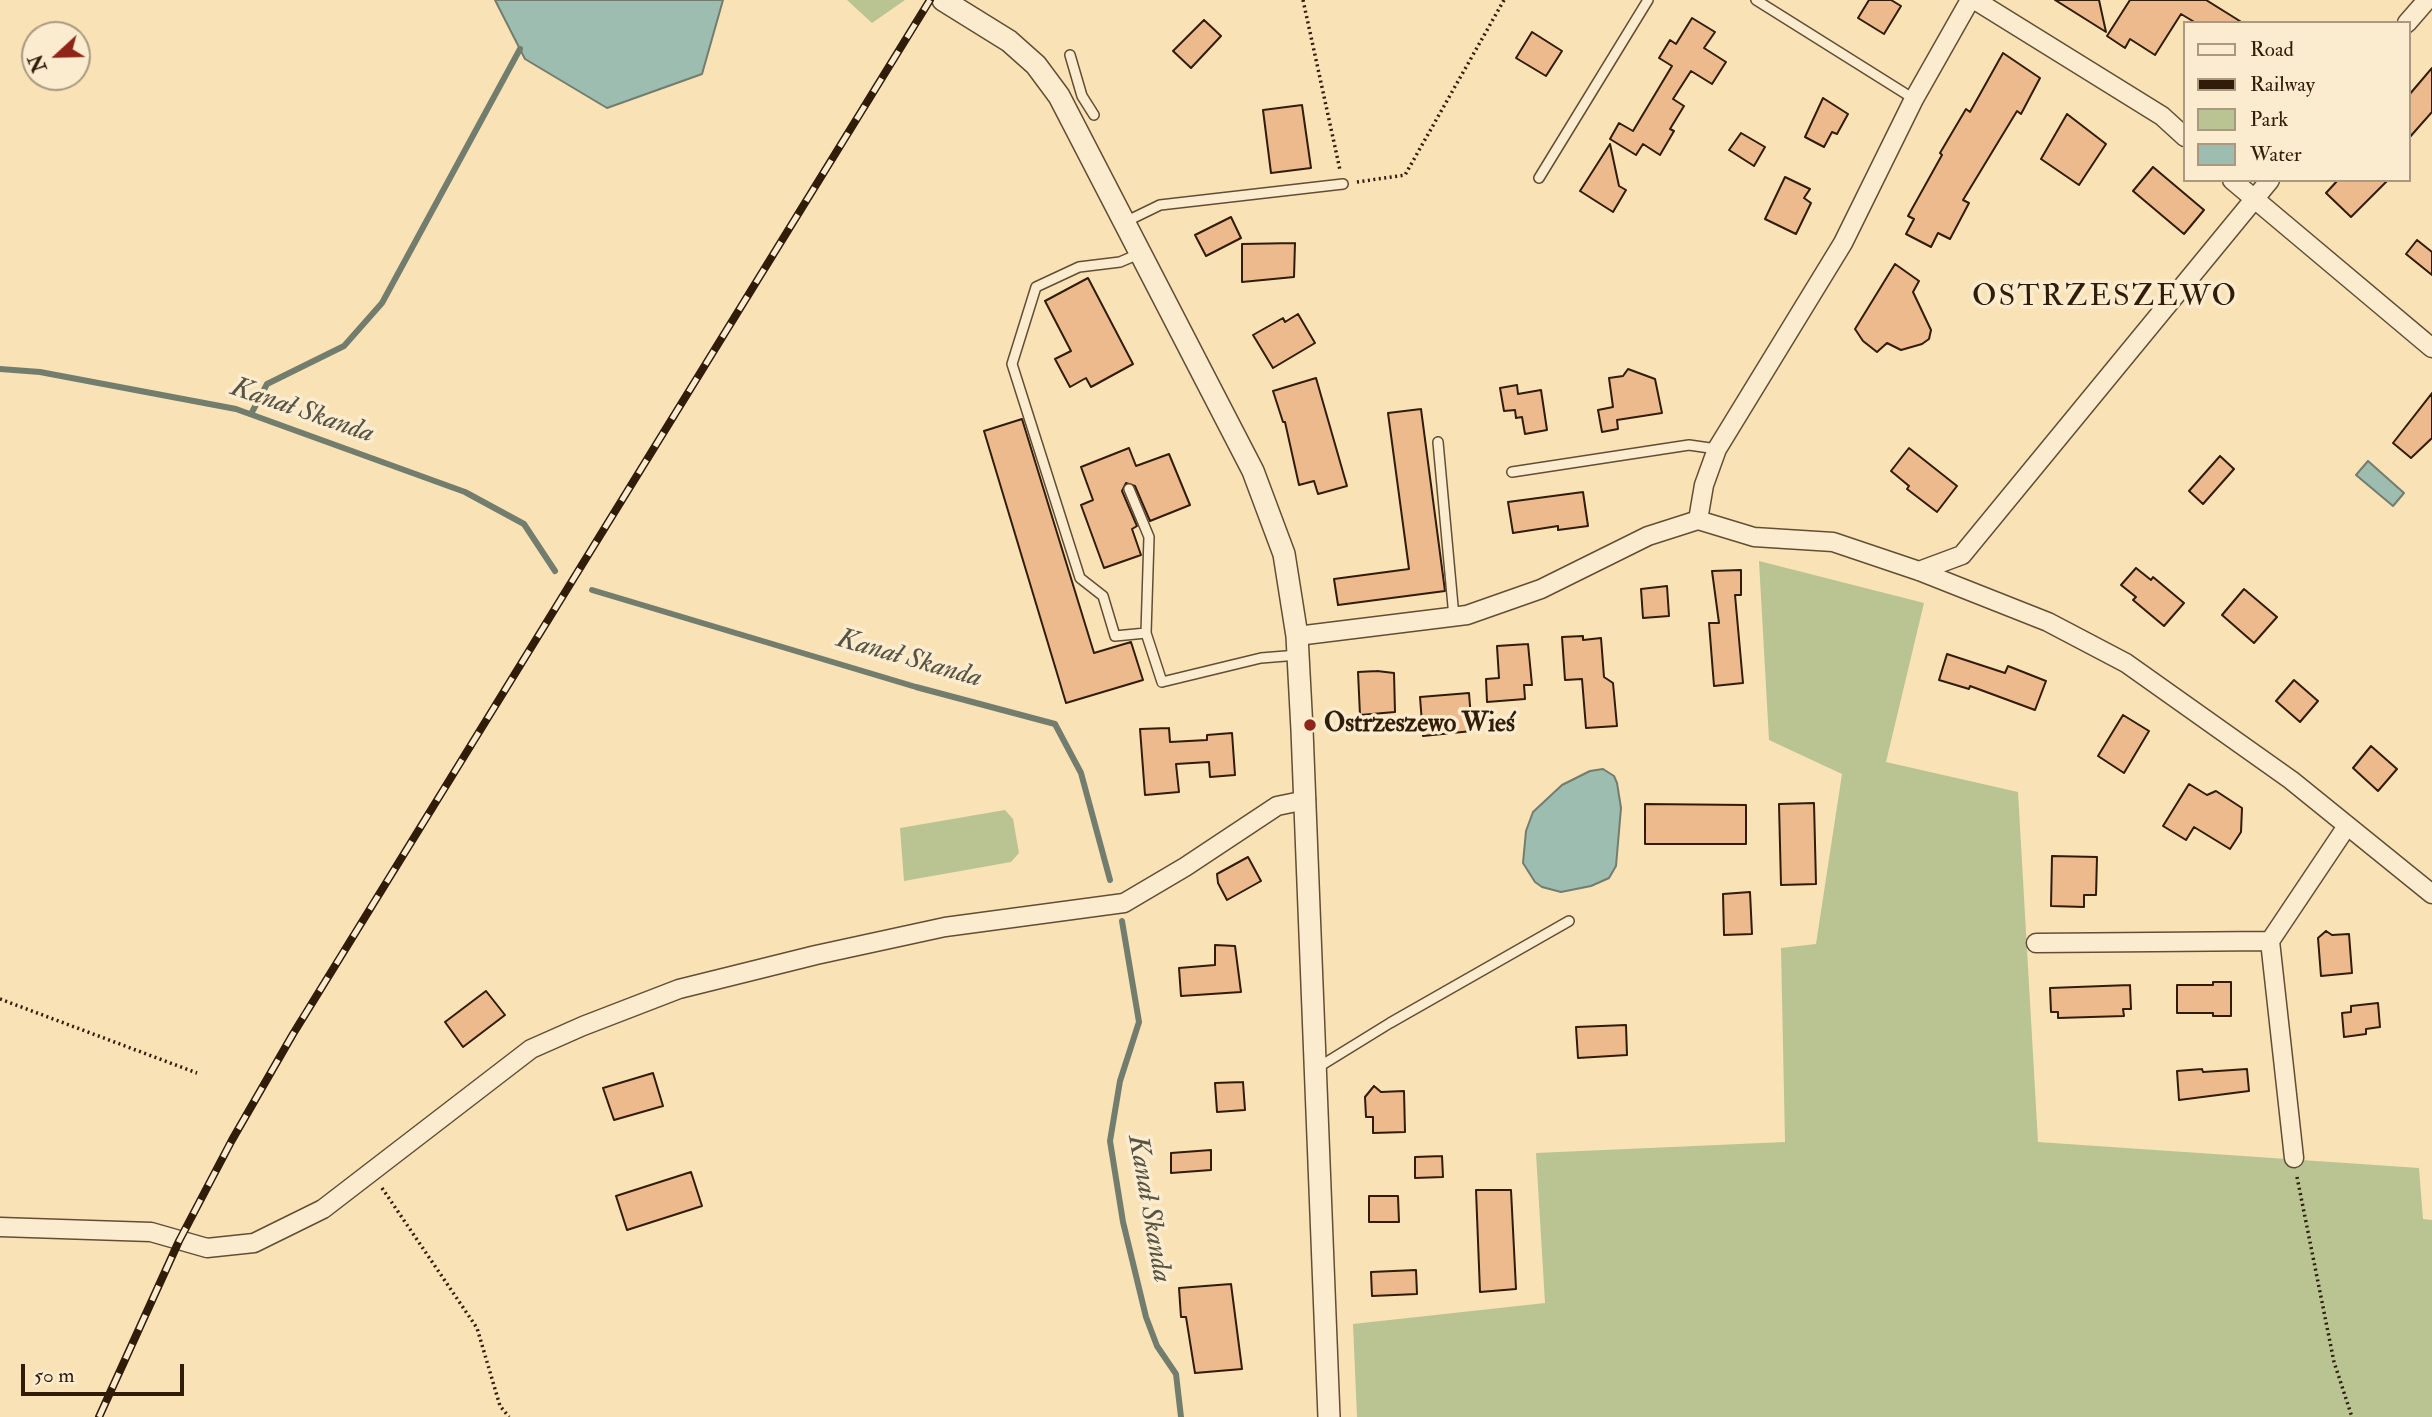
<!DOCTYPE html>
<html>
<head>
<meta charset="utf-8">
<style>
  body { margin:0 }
  #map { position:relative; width:2432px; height:1417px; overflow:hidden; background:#f9e2b6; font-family:"IM FELL Double Pica",serif }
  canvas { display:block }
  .legend { position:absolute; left:2183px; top:21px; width:228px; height:161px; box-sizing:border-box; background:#fbecd0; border:2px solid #aa9980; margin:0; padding:9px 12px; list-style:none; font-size:21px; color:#301c09 }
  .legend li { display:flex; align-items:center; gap:14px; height:35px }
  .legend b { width:35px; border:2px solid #aa9980 }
  .north { position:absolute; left:21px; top:21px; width:70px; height:70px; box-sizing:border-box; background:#fbecd0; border:2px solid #aa9980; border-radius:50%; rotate:248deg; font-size:19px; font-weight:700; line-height:28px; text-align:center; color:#301c09 }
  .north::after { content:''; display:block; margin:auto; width:24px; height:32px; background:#8f2418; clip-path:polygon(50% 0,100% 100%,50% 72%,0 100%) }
  .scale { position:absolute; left:21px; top:1364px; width:163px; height:32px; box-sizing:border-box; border:4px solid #301c09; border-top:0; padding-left:9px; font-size:21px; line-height:24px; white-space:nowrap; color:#301c09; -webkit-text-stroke:5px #fbecd0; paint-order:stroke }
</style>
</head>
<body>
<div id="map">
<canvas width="2432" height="1417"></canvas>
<ul class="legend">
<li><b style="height:9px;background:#fbecd0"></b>Road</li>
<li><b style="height:9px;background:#301c09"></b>Railway</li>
<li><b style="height:19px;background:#b9c492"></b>Park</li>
<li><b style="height:19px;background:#9ebdb1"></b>Water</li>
</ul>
<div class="north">N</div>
<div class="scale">50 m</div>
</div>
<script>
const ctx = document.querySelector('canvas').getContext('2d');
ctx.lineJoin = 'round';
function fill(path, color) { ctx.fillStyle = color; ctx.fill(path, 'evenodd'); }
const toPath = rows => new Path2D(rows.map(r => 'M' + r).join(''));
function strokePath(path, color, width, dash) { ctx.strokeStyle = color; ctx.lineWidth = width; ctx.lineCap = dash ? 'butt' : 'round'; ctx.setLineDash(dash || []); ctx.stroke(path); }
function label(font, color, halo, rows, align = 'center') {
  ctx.font = font + ' "IM FELL Double Pica",serif'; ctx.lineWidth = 7; ctx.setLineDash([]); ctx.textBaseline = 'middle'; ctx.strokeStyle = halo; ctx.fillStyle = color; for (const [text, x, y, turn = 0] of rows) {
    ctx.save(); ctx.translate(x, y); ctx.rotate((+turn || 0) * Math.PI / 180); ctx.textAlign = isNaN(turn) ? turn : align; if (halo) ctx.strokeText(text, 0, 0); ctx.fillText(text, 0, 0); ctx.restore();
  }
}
const green = toPath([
  [847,0,905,0,872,23],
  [1759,561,1924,603,1886,762,2018,792,2038,1142,2419,1168,2423,1219,2432,1220,2432,1417,1357,1417,1353,1324,1545,1303,1536,1153,1785,1142,1781,948,1816,944,1842,774,1769,740],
  [1005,810,1013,819,1019,853,1011,862,904,881,900,828]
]);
const water = toPath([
  [495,0,723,0,702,74,607,108,525,59,495,0],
  [2368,461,2404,493,2393,506,2356,475,2368,461],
  [1603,769,1614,776,1617,783,1621,808,1616,866,1609,878,1591,886,1561,892,1542,887,1535,882,1523,863,1526,831,1533,812,1562,785,1590,771,1603,769]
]);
const stream = toPath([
  [0,369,40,372,236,409,465,492,524,524,555,571],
  [251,414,267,384,344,346,382,303,520,49],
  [592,590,916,687,1055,724,1081,773,1110,880],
  [1122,921,1139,1022,1120,1081,1110,1141,1123,1222,1146,1317,1157,1346,1176,1374,1181,1417]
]);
const building = toPath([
  [1869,0,1891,0,1901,6,1884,34,1858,18,1869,0],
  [2055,0,2099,0,2106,32,2055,0],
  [2130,0,2206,0,2243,23,2196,23,2181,14,2155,55,2130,39,2125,48,2107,36,2130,0],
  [1692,18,1715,32,1704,48,1726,62,1712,84,1691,71,1673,99,1684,106,1670,129,1674,131,1660,155,1643,144,1636,155,1610,139,1619,123,1633,131,1672,66,1659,58,1670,40,1676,44,1692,18],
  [1204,20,1221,36,1191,68,1173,51,1204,20],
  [1532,32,1562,51,1546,76,1516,58,1532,32],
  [2003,53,2040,78,2021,114,2017,111,1963,200,1969,203,1950,239,1938,233,1931,247,1906,234,1914,219,1908,216,1942,155,1940,153,1966,109,1970,112,2003,53],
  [2432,68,2432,112,2409,138,2409,95,2432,68],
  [1823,98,1848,114,1837,134,1832,132,1824,147,1805,137,1823,98],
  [1302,105,1311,168,1271,173,1263,110,1302,105],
  [2067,114,2106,144,2079,185,2041,159,2067,114],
  [1741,133,1765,147,1754,166,1729,150,1741,133],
  [1610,144,1619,186,1626,190,1613,212,1580,191,1610,144],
  [2153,167,2204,210,2184,234,2133,191,2153,167],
  [1785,177,1810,189,1804,198,1811,203,1796,234,1765,219,1785,177],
  [2338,180,2388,180,2351,217,2326,193,2338,180],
  [1231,217,1241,238,1206,256,1195,235,1231,217],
  [2417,240,2432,252,2432,275,2406,254,2417,240],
  [1295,243,1294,277,1242,282,1242,244,1295,243],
  [1895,264,1919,281,1913,292,1931,330,1929,339,1922,344,1901,350,1887,343,1877,352,1863,341,1855,329,1895,264],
  [1088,278,1133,364,1091,387,1086,378,1070,387,1055,359,1071,351,1045,301,1088,278],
  [1298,314,1315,343,1273,368,1253,335,1283,318,1285,322,1298,314],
  [1628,369,1655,379,1662,413,1617,420,1618,429,1602,432,1598,410,1613,407,1609,378,1623,376,1628,369],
  [1316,378,1347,486,1318,494,1314,481,1299,485,1285,422,1283,422,1273,391,1316,378],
  [1517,385,1518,394,1541,390,1547,430,1525,434,1522,417,1516,418,1515,410,1504,411,1500,388,1517,385],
  [2432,393,2432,438,2411,458,2393,443,2432,393],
  [1421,409,1445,591,1338,605,1334,579,1409,569,1388,413,1421,409],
  [1022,419,1094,653,1131,642,1143,680,1066,703,984,431,1022,419],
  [1129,448,1136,466,1169,454,1190,505,1150,521,1135,486,1126,483,1122,491,1137,526,1132,529,1141,555,1104,568,1081,505,1093,500,1081,467,1129,448],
  [1909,448,1957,486,1937,512,1907,489,1909,486,1891,471,1909,448],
  [2220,456,2234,469,2203,504,2189,491,2220,456],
  [1583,492,1588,526,1558,530,1558,526,1513,533,1508,502,1583,492],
  [2136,568,2151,580,2153,577,2184,603,2164,626,2133,600,2136,597,2121,585,2136,568],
  [1741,570,1741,595,1735,595,1743,683,1714,686,1709,623,1719,623,1712,571,1741,570],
  [1667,586,1669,616,1643,618,1641,589,1667,586],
  [2244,589,2277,617,2254,643,2222,615,2244,589],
  [1583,636,1583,640,1601,638,1604,677,1613,683,1617,726,1586,728,1582,679,1565,680,1562,637,1583,636],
  [1528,644,1532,685,1524,685,1525,699,1487,702,1486,679,1499,678,1497,646,1528,644],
  [1947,654,2005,673,2008,666,2046,681,2035,710,1970,686,1969,689,1939,680,1947,654],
  [1377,671,1394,673,1395,712,1360,715,1358,672,1377,671],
  [2294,680,2318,701,2300,722,2276,701,2294,680],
  [1469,693,1472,731,1423,736,1420,697,1469,693],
  [2123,715,2149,731,2124,773,2098,756,2123,715],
  [1169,728,1170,742,1207,740,1207,735,1232,733,1235,775,1210,777,1209,762,1176,764,1179,792,1145,795,1140,729,1169,728],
  [2371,746,2397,769,2378,791,2353,768,2371,746],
  [2189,784,2207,795,2216,791,2242,808,2241,832,2230,849,2194,827,2186,840,2163,826,2189,784],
  [1814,803,1816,884,1781,885,1779,804,1814,803],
  [1645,804,1746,805,1746,844,1645,844,1645,804],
  [2052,856,2097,857,2096,895,2084,895,2084,907,2051,906,2052,856],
  [1248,857,1261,881,1227,900,1218,883,1217,874,1248,857],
  [1750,892,1752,934,1724,935,1723,894,1750,892],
  [2326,931,2332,935,2349,934,2352,973,2321,976,2318,938,2326,931],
  [1215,945,1235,946,1241,992,1181,996,1179,968,1215,965,1215,945],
  [2213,982,2231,982,2231,1016,2213,1016,2213,1013,2177,1013,2177,985,2213,985,2213,982],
  [2130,985,2131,1009,2123,1009,2124,1016,2058,1018,2058,1012,2051,1012,2050,988,2130,985],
  [486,991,505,1015,463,1047,445,1022,486,991],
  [2378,1003,2380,1027,2366,1029,2366,1034,2344,1037,2342,1013,2351,1012,2351,1006,2378,1003],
  [1626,1025,1627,1055,1578,1058,1576,1027,1626,1025],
  [2202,1069,2203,1072,2247,1069,2249,1091,2179,1100,2177,1071,2202,1069],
  [653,1073,663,1106,614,1120,603,1088,653,1073],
  [1243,1082,1245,1110,1217,1112,1215,1083,1243,1082],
  [1374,1086,1381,1092,1404,1091,1405,1132,1373,1133,1373,1117,1366,1117,1365,1097,1374,1086],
  [1211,1150,1211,1170,1171,1173,1171,1153,1211,1150],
  [1442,1156,1443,1177,1415,1178,1415,1157,1442,1156],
  [691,1172,702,1206,627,1230,616,1196,691,1172],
  [1476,1190,1511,1190,1516,1289,1480,1292,1476,1190],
  [1369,1196,1398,1196,1399,1222,1369,1222,1369,1196],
  [1416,1270,1417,1294,1372,1296,1371,1272,1416,1270],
  [1231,1284,1242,1369,1195,1373,1186,1317,1181,1317,1179,1288,1231,1284]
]);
const path = toPath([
  [1303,0,1340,170],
  [1357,182,1405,175,1504,0],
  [0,999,197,1073],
  [2297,1177,2334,1362,2352,1417],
  [382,1188,477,1328,500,1406,509,1417]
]);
const service = toPath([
  [1756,0,1914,99],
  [1070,55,1082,96,1094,115],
  [1539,178,1648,0],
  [1125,222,1160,205,1343,184],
  [1141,253,1120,262,1079,267,1036,287,1012,364,1080,578,1103,596,1115,636,1146,633],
  [1438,442,1454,617],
  [1512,472,1689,445,1717,449],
  [1129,489,1149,537,1146,633,1162,682,1261,658,1298,655],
  [1317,1068,1390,1023,1569,921]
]);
const minor = toPath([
  [1975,0,2162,116,2185,137],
  [2407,23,2427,0],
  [2232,180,2432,348],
  [1698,520,1704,485,1717,449,1843,243,1914,99,1970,0],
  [1919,571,1962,555,2270,180],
  [1297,636,1467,615,1541,589,1648,536,1698,520,1754,537,1833,542,1919,571,2048,622,2126,663,2291,780,2432,894],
  [2036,943,2270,941],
  [2294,1158,2270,941,2347,826],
  [0,1227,151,1232,207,1248,254,1243,323,1209,531,1049,583,1026,679,989,816,955,945,927,1124,903,1185,867,1277,806,1306,800]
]);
const tertiary = toPath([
  [943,0,1009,41,1036,65,1059,96,1253,471,1284,554,1297,636,1302,730,1329,1417]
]);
const rail = toPath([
  [99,1417,179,1241,232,1140,293,1034,930,0]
]);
const markers = [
  [1310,725,7,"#8f2418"]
];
const poiNames = [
  ["Ostrzeszewo Wieś",1324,725]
];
const waterNames = [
  ["Kanał Skanda",302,412,19],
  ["Kanał Skanda",909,660,16],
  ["Kanał Skanda",1148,1209,80]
];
const quarterNames = [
  ["OSTRZESZEWO",2105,299]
];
fill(green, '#b9c492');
fill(water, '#9ebdb1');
strokePath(water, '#727d6e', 2);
strokePath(stream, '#727d6e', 6);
fill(building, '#ecba8d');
strokePath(building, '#301c09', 2);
strokePath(service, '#624e34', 12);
strokePath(minor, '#624e34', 21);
strokePath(tertiary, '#624e34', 24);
strokePath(path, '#301c09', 3.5, [2, 3.5]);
strokePath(service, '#fbecd0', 9);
strokePath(minor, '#fbecd0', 18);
strokePath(tertiary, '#fbecd0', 21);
strokePath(rail, '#301c09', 8);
strokePath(rail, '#fbecd0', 5, [16]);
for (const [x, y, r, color] of markers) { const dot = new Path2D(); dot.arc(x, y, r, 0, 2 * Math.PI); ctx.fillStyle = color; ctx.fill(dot); strokePath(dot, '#fbecd0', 2.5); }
label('bold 26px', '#301c09', '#fbecd0', poiNames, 'left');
label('italic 28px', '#565444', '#fbecd0', waterNames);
ctx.letterSpacing = '2px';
label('30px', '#301c09', '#fbecd0', quarterNames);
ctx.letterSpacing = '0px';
</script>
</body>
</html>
